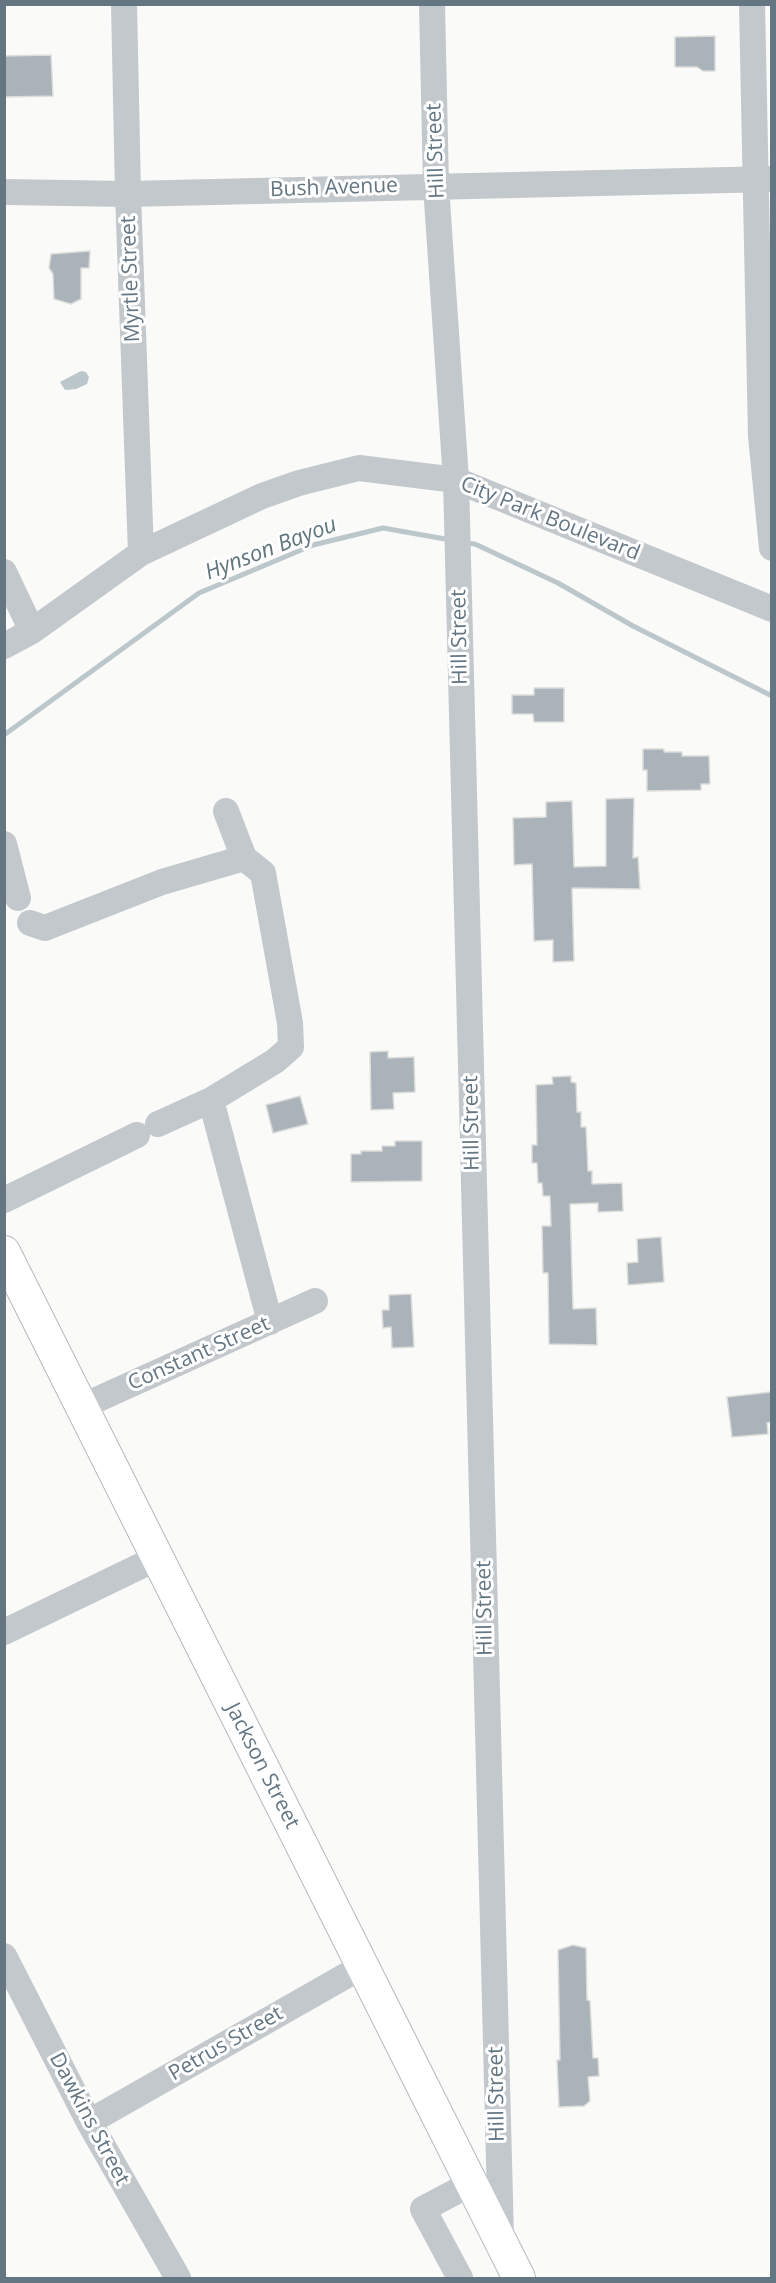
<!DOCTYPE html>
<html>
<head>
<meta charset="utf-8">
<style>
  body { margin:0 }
  #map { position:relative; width:776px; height:2283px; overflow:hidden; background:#fafaf8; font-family:"Open Sans",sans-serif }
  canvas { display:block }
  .frame { position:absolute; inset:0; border:6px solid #657683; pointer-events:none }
</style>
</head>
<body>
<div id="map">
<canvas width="776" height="2283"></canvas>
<div class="frame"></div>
</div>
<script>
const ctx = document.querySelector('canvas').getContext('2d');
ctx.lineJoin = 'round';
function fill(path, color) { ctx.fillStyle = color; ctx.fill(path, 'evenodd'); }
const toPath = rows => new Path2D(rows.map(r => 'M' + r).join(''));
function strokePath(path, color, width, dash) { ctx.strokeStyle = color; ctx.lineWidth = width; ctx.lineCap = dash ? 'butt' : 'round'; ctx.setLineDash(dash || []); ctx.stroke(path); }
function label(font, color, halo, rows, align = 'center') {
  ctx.font = font + ' "Open Sans",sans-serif'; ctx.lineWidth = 6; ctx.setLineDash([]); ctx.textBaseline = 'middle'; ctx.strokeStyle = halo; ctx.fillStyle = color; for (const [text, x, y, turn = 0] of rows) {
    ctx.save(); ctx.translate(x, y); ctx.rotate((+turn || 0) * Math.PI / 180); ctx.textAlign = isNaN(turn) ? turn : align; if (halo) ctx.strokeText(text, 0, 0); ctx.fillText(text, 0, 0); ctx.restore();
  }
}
const water = toPath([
  [81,371,86,372,89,377,87,384,76,389,65,390,60,382]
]);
const stream = toPath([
  [466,543,475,544,558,583,633,626,772,696],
  [4,735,199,593,313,545,383,528,451,540]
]);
const building = toPath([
  [715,36,715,71,703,71,697,67,675,67,675,37,715,36],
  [51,55,53,96,4,97,4,56,51,55],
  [90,251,89,268,81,268,81,299,71,304,54,299,53,274,49,268,51,254,90,251],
  [534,688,564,688,564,722,534,722,533,714,512,714,512,695,534,695,534,688],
  [643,749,664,749,664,752,682,752,682,756,709,756,710,784,701,784,701,790,647,791,647,770,643,770,643,749],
  [634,798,633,858,638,857,640,889,572,888,574,961,553,962,553,940,534,941,532,864,514,865,513,818,546,817,546,802,572,801,574,867,606,866,606,799,634,798],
  [388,1051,388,1058,414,1057,415,1092,393,1093,394,1109,371,1110,370,1052,388,1051],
  [571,1076,571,1082,576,1083,577,1112,581,1112,581,1127,586,1127,588,1171,592,1171,592,1184,622,1183,623,1211,598,1212,598,1203,570,1204,573,1309,596,1308,597,1345,549,1344,548,1273,543,1273,542,1226,551,1226,550,1196,543,1196,542,1183,538,1183,537,1163,532,1163,532,1145,537,1145,536,1085,553,1084,552,1077,571,1076],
  [300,1096,308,1124,273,1133,266,1105,300,1096],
  [395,1141,422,1141,422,1181,351,1182,351,1154,361,1154,361,1151,382,1151,382,1146,395,1146,395,1141],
  [661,1237,664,1282,628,1285,627,1263,638,1262,637,1239,661,1237],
  [411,1294,414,1347,392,1348,391,1327,383,1328,382,1310,389,1310,389,1295,411,1294],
  [771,1392,771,1422,767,1423,768,1434,732,1437,727,1397,771,1392],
  [573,1945,586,1948,587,2000,590,2001,593,2058,598,2058,599,2076,588,2077,590,2101,584,2106,559,2107,557,2060,560,2060,558,1950,573,1945]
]);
const minor = toPath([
  [124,4,128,194,141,553],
  [432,4,436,186,456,480,501,2238],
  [752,4,761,436,772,548],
  [4,192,128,194,772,179],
  [4,572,32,631],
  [4,646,32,631,141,553,262,496,299,483,359,468,456,480,772,609],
  [226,811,244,858,263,873,290,1023,291,1047,275,1061,211,1100,270,1322],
  [4,844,18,898],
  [30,923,45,928,162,882,244,858],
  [158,1124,211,1100],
  [4,1200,137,1135],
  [83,1406,315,1301],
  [4,1632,157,1558],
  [4,1956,89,2122,178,2278],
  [89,2122,363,1966],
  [460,2278,423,2209,472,2183]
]);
const major = toPath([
  [4,1252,519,2278]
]);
const streetNames = [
  ["Hill Street",436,151,-92],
  ["Bush Avenue",334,188,-2],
  ["Myrtle Street",131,279,-92],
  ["City Park Boulevard",550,519,22],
  ["Hill Street",460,637,-91],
  ["Hill Street",472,1123,-91],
  ["Constant Street",199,1354,-24],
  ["Hill Street",485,1608,-91],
  ["Jackson Street",262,1766,63],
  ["Petrus Street",226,2044,-30],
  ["Hill Street",497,2094,-91],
  ["Dawkins Street",89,2119,62]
];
const waterNames = [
  ["Hynson Bayou",271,549,-21]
];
fill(water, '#bbc7cb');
strokePath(stream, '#bbc7cb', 5);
fill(building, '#aab3b9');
strokePath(building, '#dcdcda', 1.5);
strokePath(major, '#b5babe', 34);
strokePath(minor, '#c3c8cc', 26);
strokePath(major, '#fff', 32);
label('21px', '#657683', '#fff', streetNames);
label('italic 22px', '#60757c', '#fff', waterNames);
</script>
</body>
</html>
